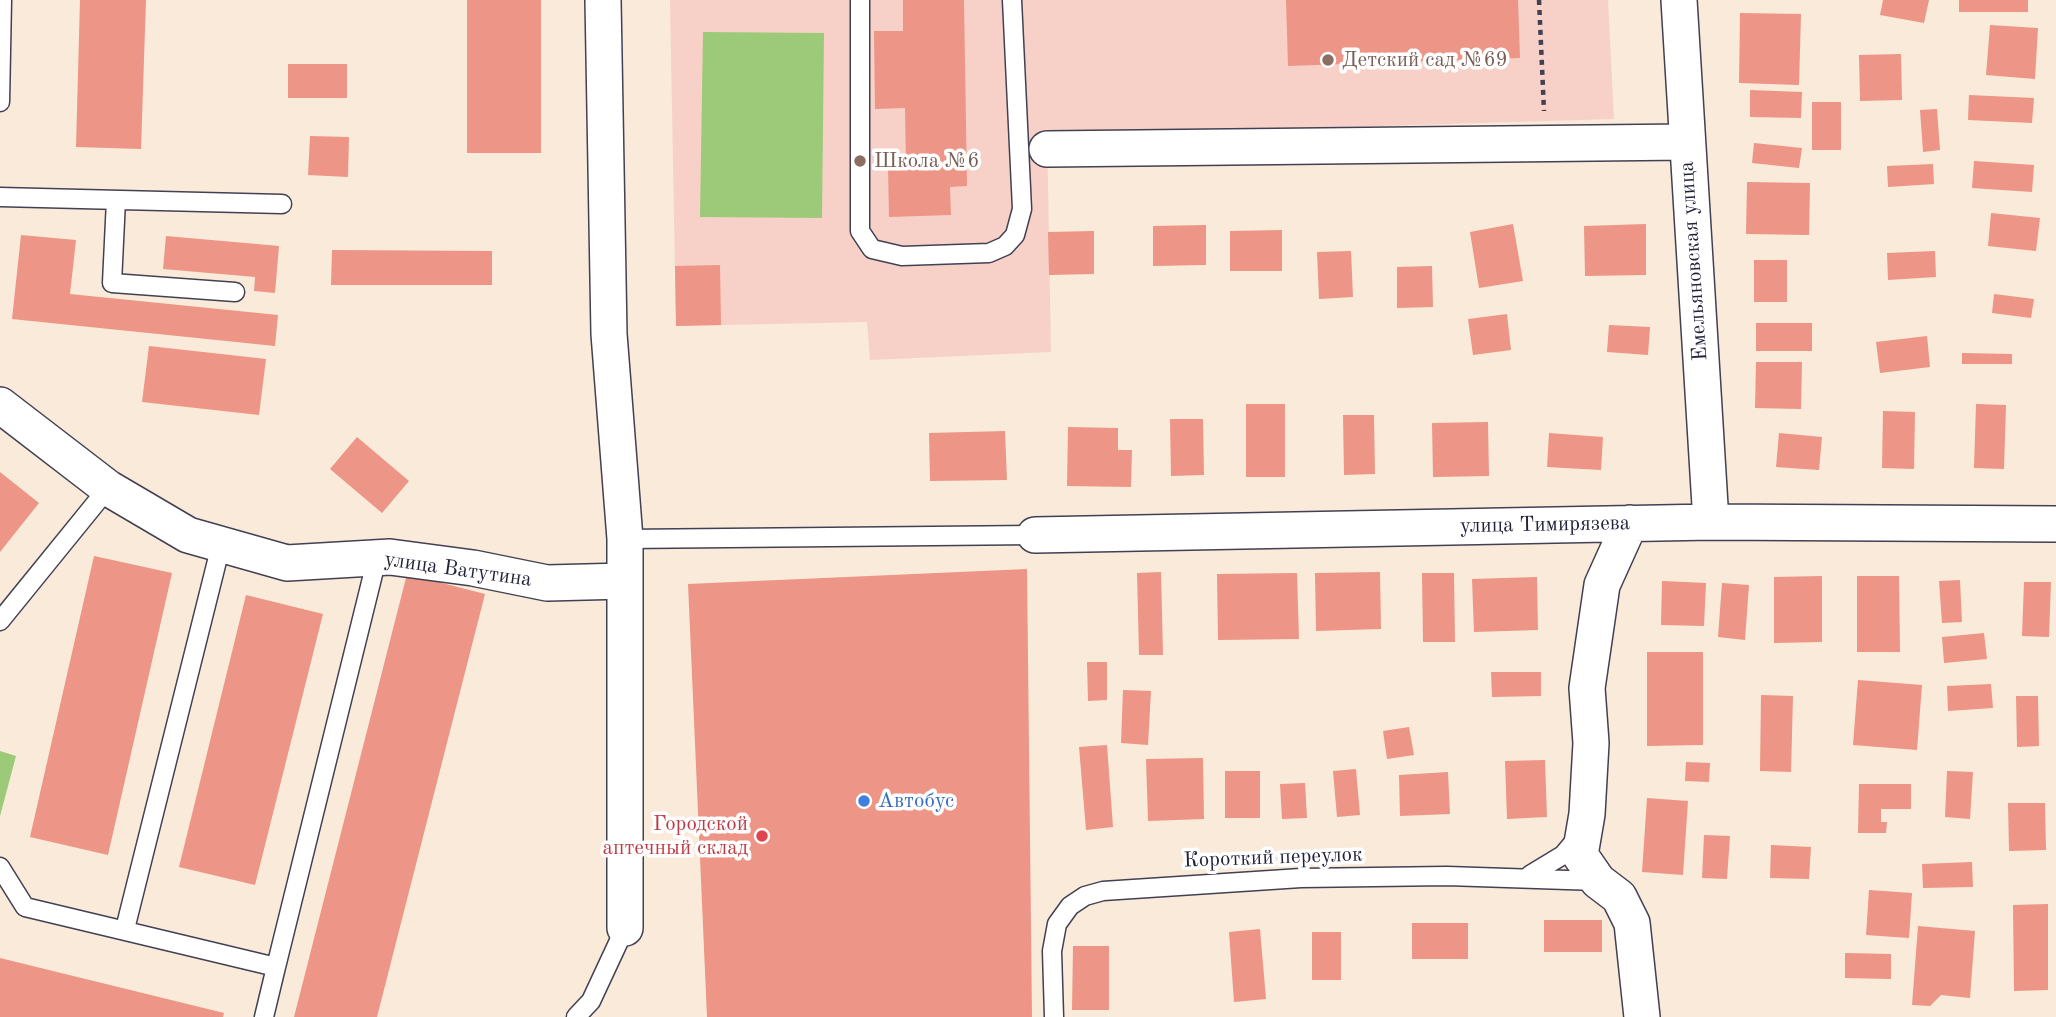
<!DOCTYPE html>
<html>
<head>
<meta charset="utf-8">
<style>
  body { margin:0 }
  canvas { display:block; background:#f9ead9 }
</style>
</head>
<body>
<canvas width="2056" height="1017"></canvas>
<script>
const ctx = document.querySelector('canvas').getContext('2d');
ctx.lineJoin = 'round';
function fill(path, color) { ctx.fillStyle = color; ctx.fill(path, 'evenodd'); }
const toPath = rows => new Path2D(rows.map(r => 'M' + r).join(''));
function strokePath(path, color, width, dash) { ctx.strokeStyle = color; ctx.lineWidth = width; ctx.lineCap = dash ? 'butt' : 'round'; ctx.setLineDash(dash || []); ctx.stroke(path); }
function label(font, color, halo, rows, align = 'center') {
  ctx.font = font + ' "Old Standard TT",serif'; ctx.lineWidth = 7; ctx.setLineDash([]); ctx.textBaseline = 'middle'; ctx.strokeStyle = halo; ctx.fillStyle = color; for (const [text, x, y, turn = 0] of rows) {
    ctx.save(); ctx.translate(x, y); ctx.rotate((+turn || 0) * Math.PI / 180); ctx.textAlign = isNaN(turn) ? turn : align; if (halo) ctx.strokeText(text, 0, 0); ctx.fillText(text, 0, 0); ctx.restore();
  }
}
const built = toPath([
  [670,0,1608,0,1614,119,1081,135,1063,134,1047,129,1051,352,870,360,867,322,676,326]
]);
const green = toPath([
  [703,32,824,33,822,218,700,217],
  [0,751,16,756,0,816]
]);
const building = toPath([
  [80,0,146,0,141,149,76,147],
  [467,0,541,0,541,153,467,153],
  [903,0,964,0,967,186,950,187,951,215,889,217,888,166,906,165,905,108,875,109,874,31,903,31],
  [1286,0,1518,0,1520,58,1288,66],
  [1883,0,1929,0,1924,23,1880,15],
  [1959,0,2028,0,2028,12,1959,12],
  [1740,13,1801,14,1799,85,1739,83],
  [1990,25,2038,28,2035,79,1986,75],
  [1901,54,1902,100,1860,101,1859,55],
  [288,64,347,64,347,98,288,98],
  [1750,90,1802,92,1801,118,1750,117],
  [1969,95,2034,98,2032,123,1968,120],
  [1812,102,1841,102,1841,150,1812,150],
  [1937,109,1940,150,1923,152,1920,110],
  [310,136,349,137,348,177,308,175],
  [1754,143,1802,148,1799,168,1752,163],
  [1974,161,2034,165,2032,192,1972,188],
  [1933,164,1934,184,1888,187,1887,166],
  [1747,182,1810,183,1809,235,1746,234],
  [1991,213,2040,218,2036,251,1988,246],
  [1513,224,1523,281,1479,288,1470,232],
  [1646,224,1646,275,1585,276,1584,226],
  [1206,225,1206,265,1153,266,1153,226],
  [1282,230,1282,271,1230,271,1230,231],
  [1094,231,1094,274,1049,275,1048,232],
  [21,235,76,240,70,294,278,315,275,346,12,319],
  [166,236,279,246,275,293,254,291,255,277,163,269],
  [332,250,492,251,492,285,331,285],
  [1351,251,1353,297,1319,299,1317,252],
  [1935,251,1936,277,1888,280,1887,253],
  [1754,260,1787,260,1787,302,1754,302],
  [720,265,721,325,676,326,675,266],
  [1432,266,1433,307,1397,308,1397,267],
  [1994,294,2034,299,2031,318,1992,313],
  [1507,314,1511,350,1473,355,1468,319],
  [1756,323,1812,323,1812,351,1756,351],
  [1609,325,1650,327,1648,355,1607,352],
  [1927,336,1930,367,1880,373,1876,342],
  [149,346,266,359,259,415,142,402],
  [1962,353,2012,354,2012,364,1962,364],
  [1756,362,1802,362,1801,409,1755,408],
  [1246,404,1285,404,1285,477,1246,477],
  [1976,404,2006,405,2004,469,1974,468],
  [1883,411,1915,412,1914,469,1882,468],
  [1343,415,1374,415,1375,474,1344,475],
  [1170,419,1203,419,1204,475,1171,476],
  [1488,422,1489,476,1433,477,1432,423],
  [1068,427,1118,428,1118,450,1132,450,1131,487,1067,486],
  [1005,431,1007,480,930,481,929,433],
  [1549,433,1603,437,1601,470,1547,467],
  [1779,433,1822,437,1819,470,1776,467],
  [357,437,409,481,382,513,330,469],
  [0,472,39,503,0,552],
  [94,556,172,573,108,855,30,837],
  [1027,569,1032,1017,707,1017,688,584],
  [1161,572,1163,655,1139,655,1137,573],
  [1380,572,1381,629,1316,631,1315,573],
  [1297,573,1299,639,1218,640,1217,574],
  [1422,573,1454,573,1455,642,1423,642],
  [407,574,485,594,377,1017,294,1017],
  [1822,576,1822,642,1774,643,1774,577],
  [1857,576,1899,576,1900,652,1857,652],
  [1537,577,1538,630,1474,632,1472,579],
  [1960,580,1962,622,1942,623,1939,581],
  [1662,581,1706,583,1704,626,1661,625],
  [2024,582,2051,582,2049,637,2022,636],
  [1722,583,1749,585,1745,640,1718,637],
  [246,595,323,614,255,885,179,867],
  [1984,633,1987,659,1944,663,1942,637],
  [1647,652,1703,652,1703,745,1647,746],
  [1087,662,1107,662,1107,700,1088,701],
  [1491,672,1541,672,1541,696,1492,697],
  [1858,680,1922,685,1917,750,1853,745],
  [1991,684,1993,708,1948,711,1947,686],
  [1123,690,1151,691,1148,745,1121,743],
  [1761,695,1793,696,1791,772,1760,771],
  [2016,696,2038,696,2039,746,2017,747],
  [1409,727,1414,755,1387,759,1383,731],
  [1107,745,1113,827,1086,830,1079,747],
  [1203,758,1204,819,1148,821,1146,759],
  [1545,760,1547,817,1507,819,1505,761],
  [1686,762,1710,763,1709,782,1685,781],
  [1356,769,1360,815,1337,817,1333,771],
  [1225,771,1260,771,1260,818,1225,818],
  [1947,771,1973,772,1970,819,1945,817],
  [1448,772,1450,814,1400,816,1399,775],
  [1305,783,1307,818,1282,819,1280,784],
  [1859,784,1911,784,1911,809,1881,809,1881,822,1887,822,1886,833,1858,833],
  [1647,798,1688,801,1683,875,1642,872],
  [2008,803,2045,803,2046,850,2009,851],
  [1704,835,1730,836,1727,879,1702,878],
  [1771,845,1811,847,1809,879,1770,878],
  [1972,862,1973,887,1923,888,1922,864],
  [1869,890,1912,893,1909,938,1866,935],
  [2048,904,2048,990,2014,991,2013,905],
  [1544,920,1602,920,1602,952,1544,952],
  [1412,923,1468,923,1468,959,1412,959],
  [1918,926,1975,931,1970,998,1941,995,1930,1006,1912,1005],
  [1260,929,1266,999,1234,1002,1229,932],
  [1312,932,1341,932,1341,980,1312,980],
  [1073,946,1109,946,1109,1010,1072,1010],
  [1845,953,1891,954,1891,979,1845,978],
  [0,958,224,1013,223,1017,0,1017]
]);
const path = toPath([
  [1539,0,1544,111]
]);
const lane = toPath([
  [860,0,860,231,872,249,902,256,989,253,1005,246,1015,235,1022,209,1012,0],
  [0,102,2,0],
  [0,197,282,204],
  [116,200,112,283,235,292],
  [625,539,1035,535],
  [0,621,108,488],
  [0,867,25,907,276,967,264,1017],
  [1530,875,1563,855,1578,837],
  [125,929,221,545],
  [276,967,377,558],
  [576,1017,591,1001,625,928],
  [1054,1017,1052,951,1057,924,1070,906,1085,896,1103,891,1301,878,1447,876,1597,881]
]);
const street = toPath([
  [603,0,609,334,625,539,625,928],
  [1679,0,1711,522],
  [1047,149,1686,142],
  [0,405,108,488,188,535,287,563,390,557,473,568,547,583,625,581],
  [1630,523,1602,585,1587,688,1591,743,1587,814,1580,855,1598,881,1619,897,1632,923,1642,1017],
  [1035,535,1711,522,2056,524]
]);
const markers = [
  [1328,60,7,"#8d6e63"],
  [860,161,7,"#8d6e63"],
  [864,801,7,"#3f7fe0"],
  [762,836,7,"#e0444e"]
];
const educationNames = [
  ["Детский сад №69",1342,60],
  ["Школа №6",874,161]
];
const streetNames = [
  ["Емельяновская улица",1694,261,-94],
  ["улица Тимирязева",1545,525,-1],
  ["улица Ватутина",458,570,8],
  ["Короткий переулок",1273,858,-2]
];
const shopNames = [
  ["Автобус",878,801]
];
const healthNames = [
  ["Городской",748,824],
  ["аптечный склад",748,848]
];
fill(built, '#f7d1c8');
fill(green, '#9cca78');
fill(building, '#ed9586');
strokePath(lane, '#424053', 21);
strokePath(street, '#424053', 38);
strokePath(path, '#424053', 4.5, [5, 5]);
strokePath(lane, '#fff', 18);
strokePath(street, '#fff', 35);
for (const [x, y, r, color] of markers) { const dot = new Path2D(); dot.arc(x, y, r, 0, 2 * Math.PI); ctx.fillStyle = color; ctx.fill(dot); strokePath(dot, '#fff', 2.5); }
label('21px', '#785e54', '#fff', educationNames, 'left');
label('21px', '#22223b', '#fff', streetNames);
label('21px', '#366cbe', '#fff', shopNames, 'left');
label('21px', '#be3a42', '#fff', healthNames, 'right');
</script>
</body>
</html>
